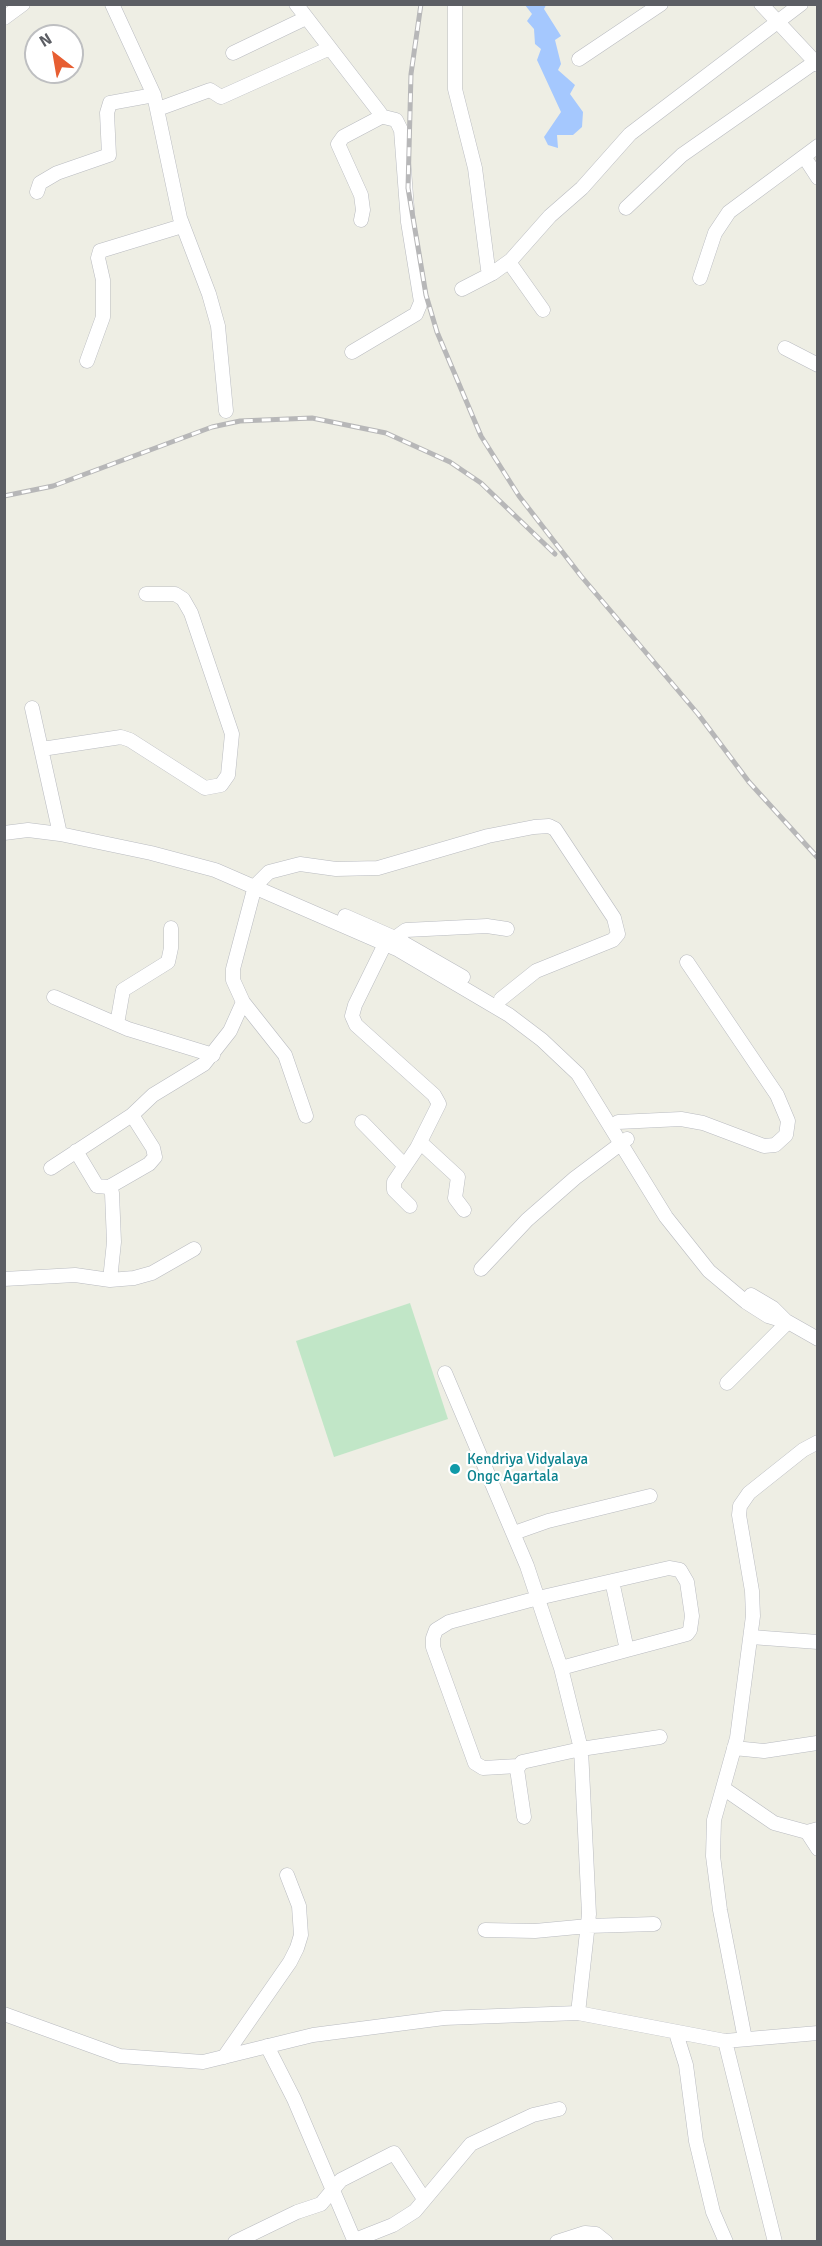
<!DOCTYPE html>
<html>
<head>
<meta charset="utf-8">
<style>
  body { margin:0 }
  #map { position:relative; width:822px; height:2246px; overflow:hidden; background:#eeeee4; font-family:Signika,sans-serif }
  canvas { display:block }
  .frame { position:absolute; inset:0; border:6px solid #5c5e64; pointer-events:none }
  .north { position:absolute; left:24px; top:24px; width:60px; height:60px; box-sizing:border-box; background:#fff; border:2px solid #bebfc1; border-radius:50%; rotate:329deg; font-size:16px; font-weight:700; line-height:24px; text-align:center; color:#5c5e64 }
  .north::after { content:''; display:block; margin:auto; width:21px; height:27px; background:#e75e32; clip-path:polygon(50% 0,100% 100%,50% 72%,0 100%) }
</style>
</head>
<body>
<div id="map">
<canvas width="822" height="2246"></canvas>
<div class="frame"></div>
<div class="north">N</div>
</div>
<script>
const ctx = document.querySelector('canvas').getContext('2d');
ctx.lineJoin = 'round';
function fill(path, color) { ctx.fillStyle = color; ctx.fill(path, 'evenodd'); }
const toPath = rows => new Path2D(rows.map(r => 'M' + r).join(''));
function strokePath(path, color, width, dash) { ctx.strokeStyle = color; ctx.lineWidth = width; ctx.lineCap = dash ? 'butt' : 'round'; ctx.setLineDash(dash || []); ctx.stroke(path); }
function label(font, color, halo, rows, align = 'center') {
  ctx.font = font + ' Signika,sans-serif'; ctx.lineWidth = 4.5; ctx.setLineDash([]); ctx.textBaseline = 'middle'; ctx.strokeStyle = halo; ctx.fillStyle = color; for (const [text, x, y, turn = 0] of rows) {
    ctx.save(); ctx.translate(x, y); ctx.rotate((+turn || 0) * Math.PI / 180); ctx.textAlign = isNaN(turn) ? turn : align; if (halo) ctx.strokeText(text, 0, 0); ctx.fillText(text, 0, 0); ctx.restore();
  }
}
const green = toPath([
  [410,1303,448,1419,334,1457,296,1341]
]);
const water = toPath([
  [525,5,546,5,544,9,561,36,555,40,561,64,558,70,575,85,570,94,583,112,582,127,573,135,557,135,558,148,548,145,544,137,561,112,537,60,541,49,535,44,534,29,527,21,532,14]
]);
const minor = toPath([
  [112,4,154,95,180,218,209,294,218,326,226,411],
  [296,4,380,113,379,118,343,137,338,144,361,195,363,210,361,220],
  [455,4,455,89,475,168,488,269,493,273,511,260,550,216,582,188,630,134,801,4],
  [761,4,818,65],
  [4,18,23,4],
  [233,53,306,18],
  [579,59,661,4],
  [158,109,210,90,221,97,330,48],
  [805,158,818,178],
  [37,192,40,183,57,173,109,155,107,113,110,103,154,95],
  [626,208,682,155,815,62],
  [509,262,543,310],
  [700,278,715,233,729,212,818,146],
  [462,289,493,273],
  [785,348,818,365],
  [352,352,416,314,421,302,408,222,401,130,396,120,380,116],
  [87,361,103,317,103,280,98,258,100,251,182,226],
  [32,708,60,834],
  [42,749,121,737,130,740,205,788,221,785,228,775,232,734,191,613,183,599,175,594,146,594],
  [4,833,28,830,60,834,151,853,215,870,397,949,509,1015,542,1040,578,1074,666,1217,709,1271,746,1302,768,1316,788,1322,818,1339],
  [345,916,395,938,463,977],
  [395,938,406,930,487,926,507,929],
  [385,944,355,1005,352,1016,356,1025,434,1095,439,1104,417,1148,394,1182,394,1190,410,1206],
  [54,997,128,1029,213,1055],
  [117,1024,123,990,168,962,171,948,171,928],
  [306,1116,285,1055,243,1002,233,980,233,969,255,886,269,872,300,864,336,869,378,868,488,836,534,827,549,826,555,829,614,918,618,934,613,940,536,971,501,999],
  [362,1122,405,1166],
  [618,1122,681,1119,703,1123,764,1146,775,1145,786,1135,788,1121,777,1095,687,962],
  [420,1142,458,1177,455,1198,464,1210],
  [76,1151,97,1186,109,1187,112,1193,114,1242,110,1280],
  [51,1168,132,1115,153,1095,204,1064,230,1031,243,1002],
  [109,1187,149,1164,155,1157,153,1148,132,1115],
  [481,1269,527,1220,575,1178,627,1139],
  [4,1279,75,1275,110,1280,134,1278,152,1273,194,1249],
  [751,1295,773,1308,786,1321],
  [445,1373,527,1566,561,1668,581,1749,589,1914,578,2013],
  [727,1383,788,1322],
  [514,1533,548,1521,650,1496],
  [751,1637,818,1642],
  [561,1668,627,1650,612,1581],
  [734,1748,764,1751,817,1743],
  [518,1766,483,1768,475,1763,433,1647,433,1638,436,1630,449,1622,538,1598,669,1568,680,1570,687,1582,692,1616,690,1630,687,1634,627,1650],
  [723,1788,774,1823,807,1832,818,1829],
  [524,1817,517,1769,522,1762,581,1749,660,1737],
  [807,1832,818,1849],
  [485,1930,535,1931,588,1926,654,1924],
  [4,2014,120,2056,203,2062,313,2035,444,2018,578,2013,725,2041,818,2033],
  [676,2033,686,2065,696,2141,713,2212,726,2242],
  [745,2039,720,1910,713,1856,714,1820,737,1738,753,1616,752,1591,739,1515,740,1506,749,1493,803,1450,818,1442],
  [725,2041,775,2242],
  [267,2046,294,2099,355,2242],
  [224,2057,290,1962,297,1948,301,1935,299,1906,287,1875],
  [355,2240,393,2225,415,2211,471,2144,533,2115,559,2109],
  [235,2242,297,2212,321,2204,341,2180,394,2153,424,2199],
  [557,2242,585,2233,596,2234,606,2242]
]);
const rail = toPath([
  [421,4,411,74,408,188,426,295,437,332,481,436,519,496,581,576,698,714,749,782,818,858],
  [4,496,53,486,212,427,240,421,312,418,386,433,450,462,481,483,555,554]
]);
const markers = [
  [455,1469,6,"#0f9aa8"]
];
const cultureNames = [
  ["Kendriya Vidyalaya",467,1460],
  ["Ongc Agartala",467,1477]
];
fill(green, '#c1e6c7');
fill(water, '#a5c8fe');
strokePath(minor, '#b9bbc0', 15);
strokePath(minor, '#fff', 14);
strokePath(rail, '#b7b7b8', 5);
strokePath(rail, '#fff', 3, [9]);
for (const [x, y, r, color] of markers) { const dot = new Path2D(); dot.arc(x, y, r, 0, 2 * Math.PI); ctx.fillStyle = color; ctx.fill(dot); strokePath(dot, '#fff', 2); }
label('15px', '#0d838f', '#fff', cultureNames, 'left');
</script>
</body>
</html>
